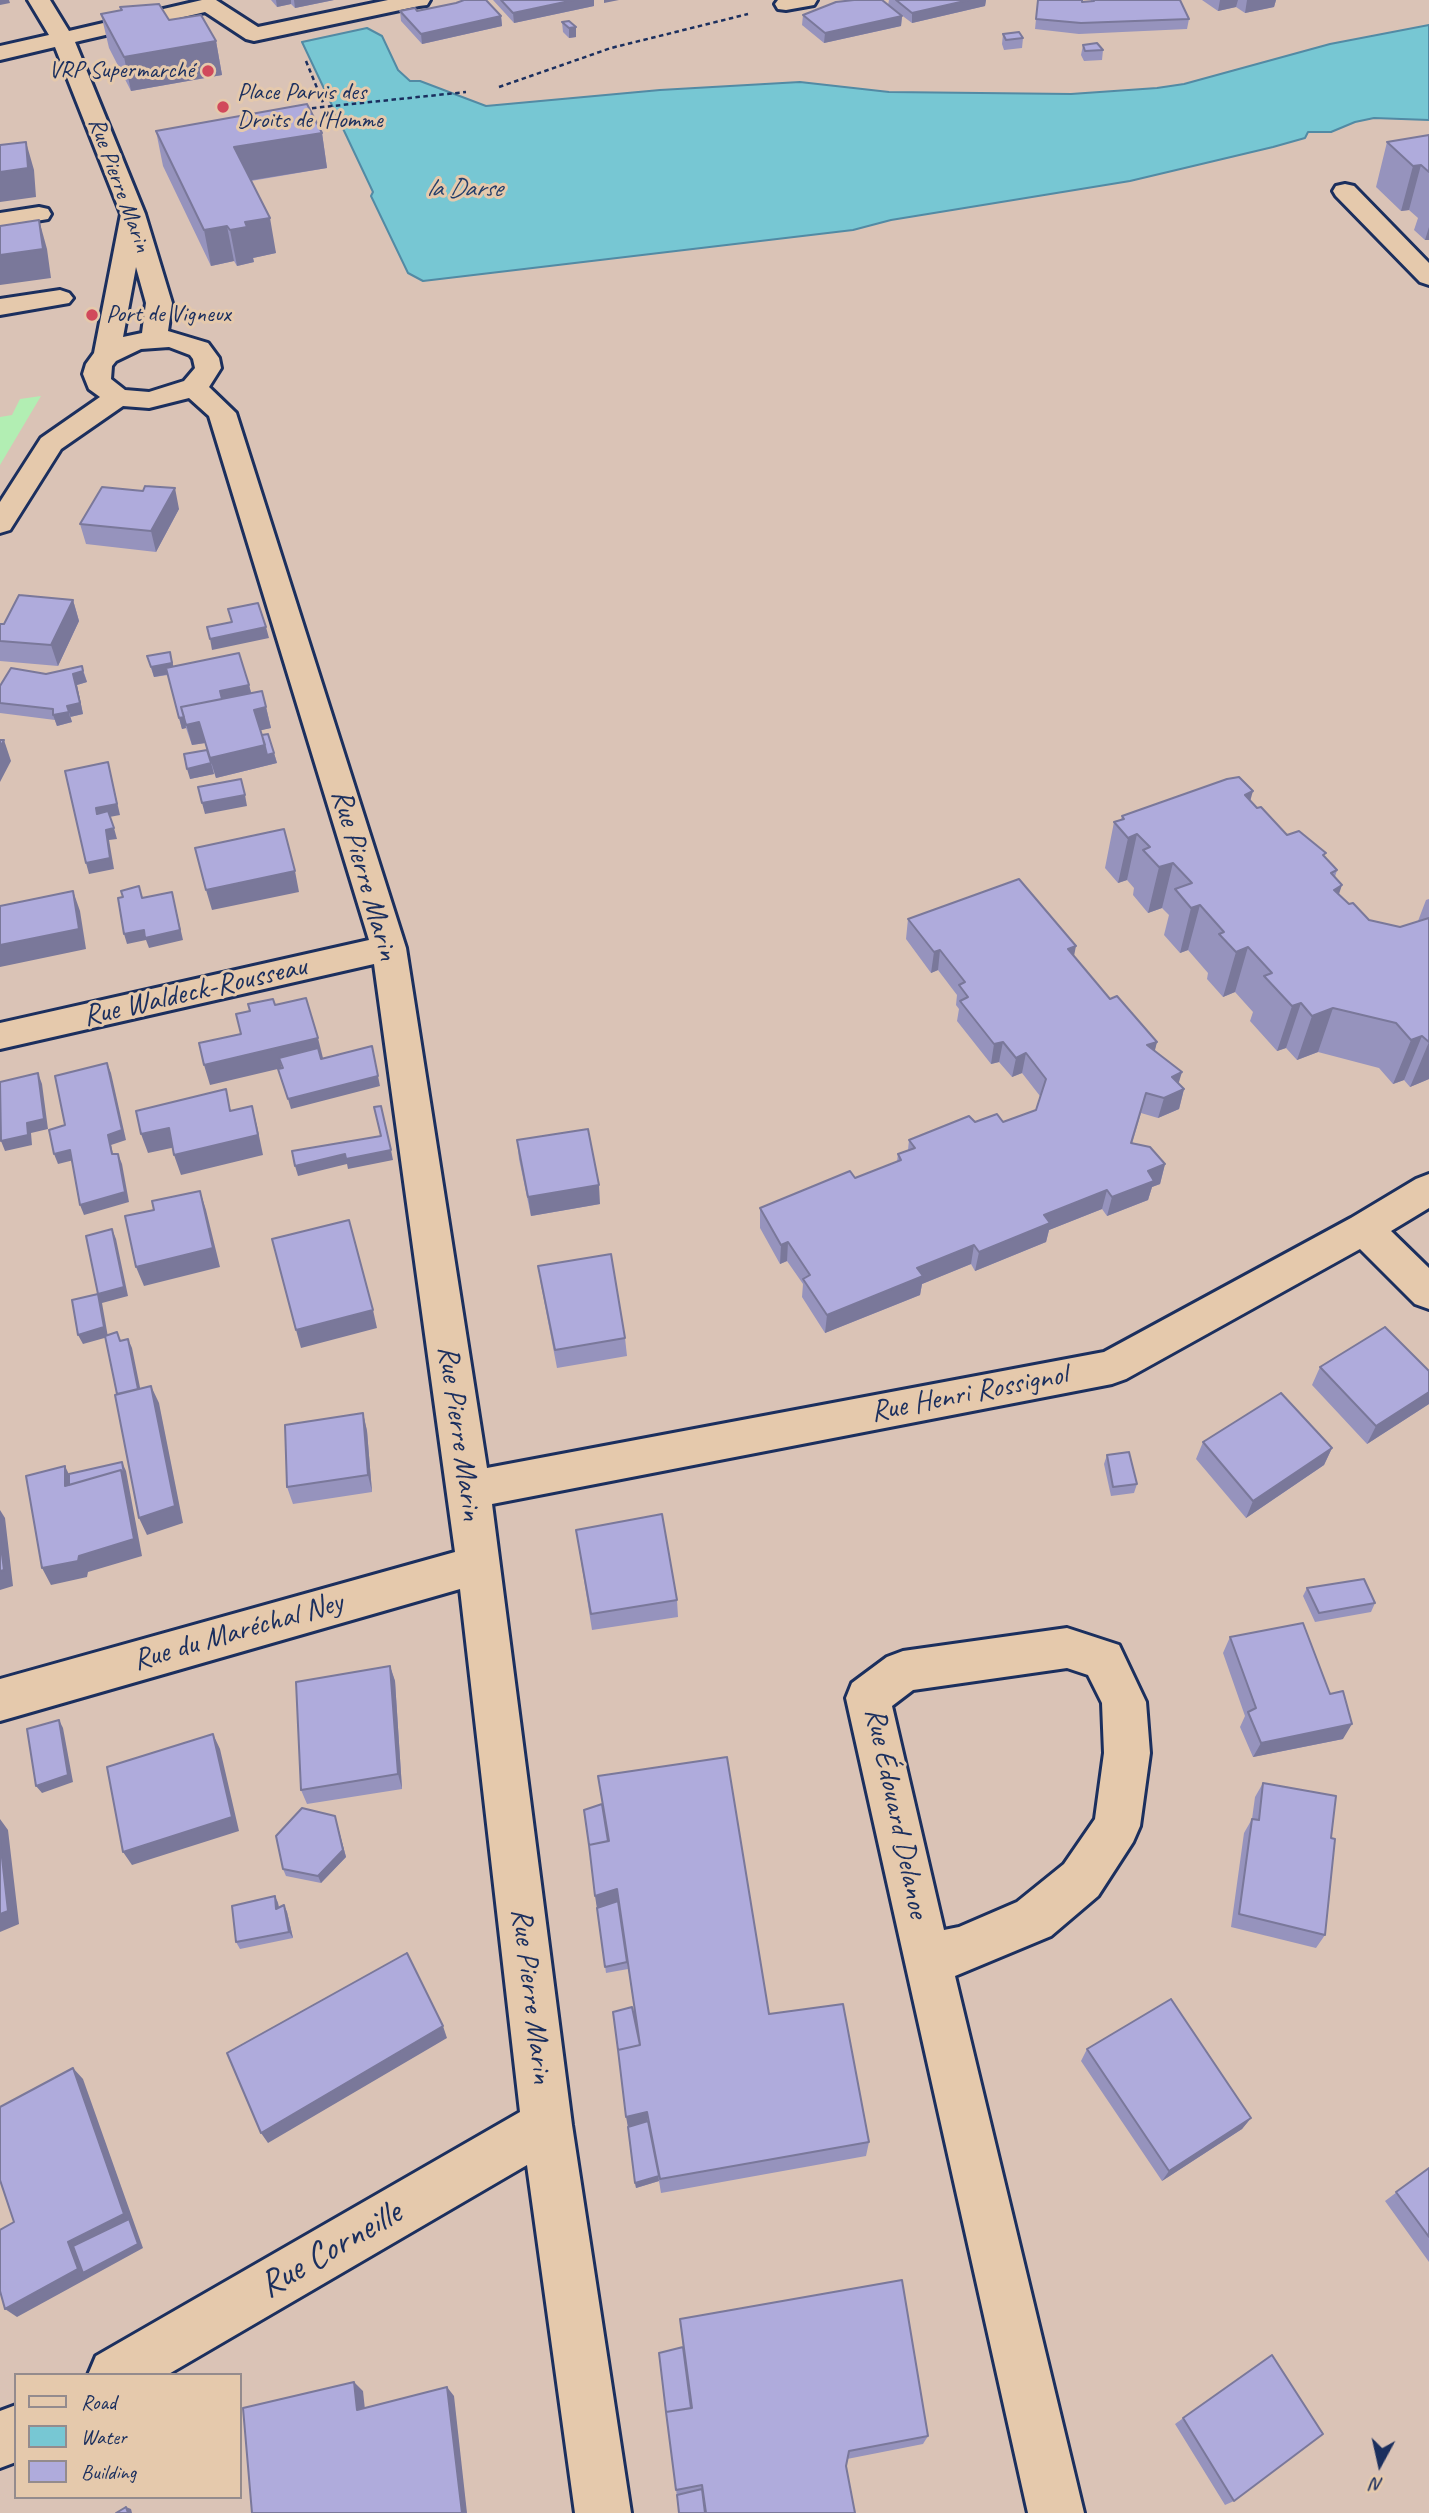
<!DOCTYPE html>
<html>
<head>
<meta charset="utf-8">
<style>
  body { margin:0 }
  #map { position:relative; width:1429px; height:2513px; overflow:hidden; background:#dac3b6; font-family:Caveat,sans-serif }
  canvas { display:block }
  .legend { position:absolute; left:14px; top:2373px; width:228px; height:126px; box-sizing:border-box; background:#e5c9ac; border:2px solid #948b8d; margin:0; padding:9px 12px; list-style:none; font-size:21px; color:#1b2f5e }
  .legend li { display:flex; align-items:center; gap:14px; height:35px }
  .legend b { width:35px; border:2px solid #948b8d }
  .north { position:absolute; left:1345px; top:2429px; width:70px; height:70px; -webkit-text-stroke:5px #e5c9ac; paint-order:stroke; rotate:188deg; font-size:19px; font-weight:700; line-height:28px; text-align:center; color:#1b2f5e }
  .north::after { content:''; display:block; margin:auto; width:24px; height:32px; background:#1b2f5e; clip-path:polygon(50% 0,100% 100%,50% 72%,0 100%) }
</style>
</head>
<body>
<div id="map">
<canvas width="1429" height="2513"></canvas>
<ul class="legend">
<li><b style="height:9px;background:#e5c9ac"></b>Road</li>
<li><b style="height:19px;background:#77c7d3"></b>Water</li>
<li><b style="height:19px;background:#afabdc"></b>Building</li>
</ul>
<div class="north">N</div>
</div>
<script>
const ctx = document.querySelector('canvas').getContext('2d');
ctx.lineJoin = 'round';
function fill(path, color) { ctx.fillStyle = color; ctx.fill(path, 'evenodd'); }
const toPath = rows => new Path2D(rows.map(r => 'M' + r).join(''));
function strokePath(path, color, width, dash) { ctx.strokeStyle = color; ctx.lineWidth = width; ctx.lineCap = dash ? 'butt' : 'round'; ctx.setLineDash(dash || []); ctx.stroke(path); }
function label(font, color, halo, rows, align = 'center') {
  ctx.font = font + ' Caveat,sans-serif'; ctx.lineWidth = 6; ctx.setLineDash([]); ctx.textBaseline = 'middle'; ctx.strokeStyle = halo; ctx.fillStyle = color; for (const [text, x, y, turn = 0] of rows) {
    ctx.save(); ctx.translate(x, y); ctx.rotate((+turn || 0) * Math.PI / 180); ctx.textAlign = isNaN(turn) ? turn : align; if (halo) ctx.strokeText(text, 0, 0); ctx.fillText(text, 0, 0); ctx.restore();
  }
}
const green = toPath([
  [41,396,0,465,0,417,12,415,20,399]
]);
const water = toPath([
  [1429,25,1429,120,1374,118,1355,122,1331,132,1308,132,1305,138,1273,147,1130,181,891,220,853,230,423,281,408,273,371,196,373,192,302,42,367,28,382,36,398,70,410,81,420,81,486,106,660,90,800,82,889,92,1071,94,1157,88,1184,84,1330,44,1429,25]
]);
const path = toPath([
  [306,61,324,105],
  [499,87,611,48,748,14],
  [304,109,466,92]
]);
const minor = toPath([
  [28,0,50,0,69,31,202,0,216,0,258,27,388,0,430,0,427,5,419,6,254,41,246,39,205,12,75,42,145,214,172,303,168,331,208,343,219,358,221,368,209,387,236,413,406,948,487,1468,1104,1352,1351,1218,1416,1179,1429,1174,1429,1208,1391,1231,1429,1268,1429,1309,1415,1304,1360,1249,1126,1379,1112,1384,492,1504,572,2125,631,2513,575,2513,527,2165,167,2375,88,2375,96,2356,520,2112,460,1589,0,1721,0,1679,455,1552,374,964,0,1049,0,1023,369,940,209,416,189,398,149,408,123,406,61,449,10,530,0,533,0,502,41,438,100,397,89,389,83,374,86,364,94,353,121,214,55,47,0,60,0,46,49,35,28,0],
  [136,267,146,303,142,333,123,337,136,267],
  [169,347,190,355,193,359,195,368,184,381,149,392,125,390,111,379,112,366,116,361,141,349,169,347],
  [778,0,817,0,814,5,786,10,778,9,775,4,778,0],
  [1345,184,1354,186,1429,263,1429,285,1420,282,1336,196,1333,191,1336,186,1345,184],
  [39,207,48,209,51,214,48,219,0,227,0,213,39,207],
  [60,290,69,293,73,298,69,303,0,315,0,299,60,290],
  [1067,1628,1119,1645,1146,1702,1150,1753,1140,1826,1133,1842,1098,1896,1051,1936,955,1976,1084,2513,1028,2513,846,1698,852,1683,887,1657,903,1651,1067,1628],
  [1067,1668,1088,1675,1102,1703,1104,1753,1095,1819,1064,1864,1017,1902,959,1927,944,1930,892,1706,913,1690,1067,1668],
  [16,2405,16,2462,0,2468,0,2411,16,2405]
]);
const wall = toPath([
  [271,0,334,0,295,8,291,4,277,7],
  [493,0,594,0,594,6,514,23],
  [889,0,986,0,985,6,912,23,888,5],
  [1038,0,1082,2,1091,1,1091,0,1180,0,1189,19,1187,29,1079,34,1035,29],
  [1202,0,1276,0,1274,7,1245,13,1236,7,1218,11],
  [120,7,169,20,216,41,222,75,131,91,109,48,101,14,120,10],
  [400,11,417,11,501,16,502,26,422,44,401,21],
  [803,15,902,16,901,26,824,43,802,25],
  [569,21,576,37,569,38,563,32,562,22],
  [1003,34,1023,38,1022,48,1004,50,1002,44],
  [1083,45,1103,50,1102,60,1084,61,1081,55],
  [156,131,322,133,327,168,251,181,276,253,253,258,254,262,237,266,234,261,211,266,163,166],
  [1429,135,1429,240,1425,240,1414,230,1418,218,1409,210,1401,211,1376,187,1387,142],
  [143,491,179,509,156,552,86,544,80,524],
  [73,600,79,621,58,666,0,661,0,624,4,624],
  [147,656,174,667,249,685,251,693,266,707,271,728,260,730,262,735,274,753,277,763,216,778,213,769,214,774,190,779,207,750,205,743,192,745,186,728,182,729,168,675,154,677],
  [82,666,87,682,77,685,83,714,70,717,72,722,57,726,55,720,0,713,0,686,46,674],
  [1250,801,1257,808,1287,835,1325,857,1337,870,1335,877,1339,895,1349,904,1369,920,1400,927,1418,921,1426,900,1429,899,1429,1079,1410,1087,1404,1080,1393,1084,1379,1068,1318,1052,1297,1060,1286,1048,1277,1051,1250,1021,1253,1012,1235,992,1223,997,1207,979,1208,973,1188,950,1180,953,1164,935,1169,915,1162,908,1148,913,1133,895,1134,888,1127,880,1118,883,1105,868,1114,822,1121,820,1122,816],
  [908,919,1074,957,1110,999,1157,1042,1154,1051,1178,1084,1184,1089,1179,1109,1158,1118,1141,1113,1132,1144,1165,1164,1160,1184,1152,1187,1148,1200,1107,1216,1102,1209,1049,1230,1046,1242,975,1271,971,1264,922,1284,920,1295,825,1333,802,1297,803,1284,787,1261,780,1264,760,1228,760,1208,855,1178,897,1162,898,1154,908,1150,909,1140,975,1122,1003,1122,1036,1110,1040,1096,1022,1073,1012,1077,999,1062,991,1064,957,1021,959,1009,956,1005,957,995,938,970,931,973,906,939],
  [517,1140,600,1204,531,1216,519,1159],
  [538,1266,625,1338,627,1356,557,1368,541,1285],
  [1320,1367,1429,1371,1429,1404,1367,1444,1312,1385],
  [363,1413,367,1431,372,1492,293,1504,287,1487],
  [1203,1442,1332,1448,1324,1465,1246,1518,1196,1459],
  [1107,1455,1137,1484,1134,1493,1111,1496,1104,1464],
  [576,1530,677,1600,678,1617,592,1630],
  [1307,1588,1375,1603,1371,1612,1315,1622,1303,1596],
  [1230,1637,1343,1739,1253,1757,1240,1727,1245,1716,1223,1653],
  [390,1666,395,1681,402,1789,307,1804,301,1790],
  [598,1776,769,2014,869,2142,866,2156,661,2193,659,2181,636,2188,613,2012,640,2045,623,1935,628,1969,606,1973,584,1810,605,1821],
  [1263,1783,1331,1838,1325,1935,1316,1948,1231,1927,1244,1833,1252,1819,1255,1797],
  [335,1816,346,1857,321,1883,286,1876,283,1869],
  [275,1896,278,1903,279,1907,284,1905,287,1912,293,1938,240,1949,236,1942],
  [1087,2049,1251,2118,1242,2129,1162,2181,1081,2061],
  [1429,2168,1429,2262,1385,2201],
  [680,2319,928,2436,923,2444,847,2459,679,2513,659,2353,683,2347],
  [1272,2355,1234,2501,1225,2505,1175,2424]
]);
const shadedWall = toPath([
  [0,0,9,0,10,3,0,5],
  [276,0,291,0,291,4,277,7],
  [294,0,334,0,295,8],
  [574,0,594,0,594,6,514,23,513,13],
  [604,0,619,0,604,3],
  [969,0,986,0,985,6,912,23,912,13],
  [1220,0,1238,0,1236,7,1218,11],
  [1247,0,1276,0,1274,7,1245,13],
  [501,16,502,26,422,44,421,34],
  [902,16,901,26,824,43,825,33],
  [576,27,576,37,569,38,569,28],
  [216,41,222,75,131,91,124,57],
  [322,133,327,168,240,182,234,147],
  [26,142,34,170,36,197,0,202,0,172],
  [1421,165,1409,210,1401,211,1413,166],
  [270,218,276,253,253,258,254,262,237,266,230,230,245,222],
  [39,220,47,249,51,278,0,285,0,255],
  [227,226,234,261,211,266,204,230],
  [1429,227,1429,240,1425,240],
  [175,488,179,509,156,552,151,531],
  [73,600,79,621,58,666,51,645],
  [266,627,269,638,212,650,210,639],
  [170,652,175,673,154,677,151,667],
  [83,671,87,682,77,685,83,714,70,717,67,706,73,674],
  [249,685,252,696,223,702,220,691],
  [266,707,271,728,258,731,254,710],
  [69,712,72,722,57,726,53,715],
  [184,717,227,720,200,725,205,743,192,745],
  [184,717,186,728,182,729,179,718],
  [4,740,11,761,0,782,0,747],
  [265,745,274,753,277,763,216,778,210,758],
  [108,762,120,815,99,819,96,808],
  [211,763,214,774,190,779,187,769],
  [1253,791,1240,837,1245,795],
  [245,795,247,806,205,814,202,803],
  [114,828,117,839,109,840,114,869,89,874,86,863,106,830],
  [1137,834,1127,880,1118,883,1128,838],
  [1173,863,1162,908,1148,913,1159,867],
  [295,871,299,892,212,910,206,890],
  [1342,885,1327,930,1334,890],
  [73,891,80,911,86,949,0,967,0,945],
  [172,892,183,940,149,948,146,940,127,944,124,934],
  [1200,905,1188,950,1180,953,1191,908],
  [1076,946,1072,966,1068,949],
  [1248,947,1235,992,1223,997,1236,952],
  [940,950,938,970,931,973,934,952],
  [1301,1003,1286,1048,1277,1051,1292,1006],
  [1333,1008,1318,1052,1297,1060,1312,1016],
  [1422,1036,1404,1080,1393,1084,1411,1040],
  [318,1038,323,1058,279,1058,282,1068,210,1085,204,1065],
  [1003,1042,999,1062,991,1064,994,1044],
  [1157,1042,1152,1062,1147,1045],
  [1429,1042,1429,1079,1410,1087],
  [1026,1053,1022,1073,1012,1077,1016,1058],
  [107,1063,111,1073,126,1140,111,1145,115,1164,112,1154,108,1135],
  [1182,1072,1176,1092,1172,1077],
  [38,1073,42,1084,48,1129,31,1133,32,1145,5,1151,1,1141,27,1123],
  [378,1076,380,1086,291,1109,288,1099],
  [1184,1089,1179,1109,1158,1118,1164,1098],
  [252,1106,257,1126,263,1155,181,1175,174,1155],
  [169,1128,176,1147,148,1153,141,1134],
  [70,1150,74,1160,58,1164,54,1154],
  [391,1150,393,1160,348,1169,347,1164,298,1176,295,1166,345,1154],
  [118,1154,122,1164,129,1202,84,1215,80,1205],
  [1165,1164,1160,1184,1152,1187,1148,1200,1107,1216,1112,1197,1148,1171],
  [599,1185,600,1204,531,1216,528,1197],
  [1107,1190,1102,1209,1049,1230,1046,1242,975,1271,979,1252,1044,1215],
  [200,1191,206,1210,220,1267,144,1286,136,1267],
  [112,1229,116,1239,128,1296,102,1303,108,1337,83,1344,78,1335,98,1294],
  [788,1242,787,1261,780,1264,781,1245],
  [974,1245,971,1264,922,1284,920,1295,825,1333,827,1315,917,1268],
  [373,1310,377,1328,301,1348,296,1330],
  [128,1339,132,1348,144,1407,119,1404],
  [151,1386,159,1403,183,1523,147,1535,139,1518],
  [1429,1392,1429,1404,1367,1444,1376,1426],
  [363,1413,367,1431,372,1492,368,1475],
  [1332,1448,1324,1465,1246,1518,1253,1501],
  [122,1462,126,1471,142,1556,88,1572,87,1577,51,1585,42,1568,65,1466,73,1483,121,1470],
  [0,1510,5,1518,13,1586,0,1590],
  [390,1666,395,1681,402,1789,398,1774],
  [59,1720,63,1728,73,1782,42,1793,36,1786],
  [1352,1724,1343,1739,1253,1757,1261,1743],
  [213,1734,220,1749,239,1831,132,1865,123,1852],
  [335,1816,346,1857,321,1883,318,1876],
  [0,1819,8,1830,19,1924,0,1932],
  [617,1889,619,1908,598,1915,595,1896],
  [275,1896,278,1903,280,1916,276,1909],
  [284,1905,287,1912,293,1938,289,1932],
  [443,2026,447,2038,268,2143,261,2133],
  [73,2068,83,2079,143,2248,17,2317,5,2309,68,2242],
  [647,2112,648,2127,629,2132,626,2117],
  [1251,2118,1242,2129,1162,2181,1169,2171],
  [658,2176,659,2181,636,2188,635,2183],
  [354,2382,363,2391,366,2419,357,2410],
  [447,2387,454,2396,467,2513,462,2513],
  [126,2507,131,2509,132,2513,128,2513]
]);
const building = toPath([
  [464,0,486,0,501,16,421,34,400,11,415,8,417,11,456,3,464,0],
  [501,0,574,0,513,13,501,0],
  [854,0,882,0,902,16,825,33,803,15,836,2,854,0],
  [896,0,969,0,912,13,896,0],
  [1038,0,1082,0,1082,2,1094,1,1094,0,1180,0,1189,19,1081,23,1036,19,1038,0],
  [159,4,169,20,201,15,216,41,124,57,101,14,122,10,120,7,159,4],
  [569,21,576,27,569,28,562,22,569,21],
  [1019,32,1023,38,1006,40,1003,34,1019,32],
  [1097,43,1103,50,1085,51,1083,45,1097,43],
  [307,104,322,133,234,147,270,218,245,222,247,227,230,230,227,226,204,230,156,131,307,104],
  [1429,135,1429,172,1421,165,1413,166,1387,142,1429,135],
  [26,142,28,168,0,172,0,145,26,142],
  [39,220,43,249,0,255,0,226,39,220],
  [145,486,175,488,151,531,80,524,102,487,143,491,145,486],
  [19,595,73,600,51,645,0,641,0,624,4,624,19,595],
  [258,603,266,627,210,639,207,627,232,622,228,609,258,603],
  [170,652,172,663,151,667,147,656,170,652],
  [239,653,249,685,220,691,222,699,181,707,184,717,179,718,166,668,239,653],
  [82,666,83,671,73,674,80,703,67,706,69,712,53,715,53,709,0,703,0,686,11,668,46,674,82,666],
  [262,691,266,707,254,710,265,745,210,758,199,722,186,725,181,707,262,691],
  [268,734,274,753,267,755,262,735,268,734],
  [0,740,4,740,0,747,0,740],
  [207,750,211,763,187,769,184,754,207,750],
  [108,762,117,804,96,808,97,814,108,811,114,828,106,830,110,858,86,863,65,771,108,762],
  [1239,777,1253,791,1245,795,1257,808,1261,807,1287,835,1299,831,1326,853,1323,855,1337,870,1331,873,1342,885,1334,890,1349,904,1353,903,1369,920,1400,927,1429,918,1429,1042,1422,1036,1411,1040,1396,1023,1333,1008,1312,1016,1301,1003,1292,1006,1264,976,1272,973,1248,947,1236,952,1219,934,1224,932,1200,905,1191,908,1175,889,1192,883,1173,863,1159,867,1143,850,1150,847,1137,834,1128,838,1114,822,1124,819,1122,816,1227,779,1239,777],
  [241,779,245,795,202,803,198,787,241,779],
  [284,829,295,871,206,890,195,848,284,829],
  [1019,879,1076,946,1068,949,1110,999,1117,996,1157,1042,1147,1045,1182,1072,1172,1077,1184,1089,1164,1098,1146,1093,1131,1143,1150,1147,1165,1164,1148,1171,1154,1181,1112,1197,1107,1190,1044,1215,1050,1223,979,1252,974,1245,917,1268,923,1276,827,1315,803,1279,810,1275,788,1242,781,1245,760,1208,850,1171,855,1178,901,1160,898,1154,915,1148,909,1140,969,1116,975,1122,997,1114,1003,1122,1036,1110,1046,1079,1026,1053,1016,1058,1003,1042,994,1044,960,1001,968,997,959,985,965,982,940,950,934,952,908,919,1019,879],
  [139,886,142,898,172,892,180,930,145,938,144,930,124,934,118,898,123,897,121,891,139,886],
  [73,891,79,929,0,945,0,906,73,891],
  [306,998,318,1038,204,1065,199,1043,241,1034,236,1014,250,1011,248,1004,273,999,275,1005,306,998],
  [372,1046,378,1076,288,1099,278,1069,283,1068,279,1058,318,1048,321,1059,372,1046],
  [107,1063,122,1130,108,1135,112,1154,118,1154,125,1192,80,1205,70,1150,54,1154,49,1130,65,1125,55,1076,107,1063],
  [38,1073,44,1119,27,1123,28,1135,1,1141,0,1082,38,1073],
  [226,1089,230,1111,252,1106,258,1135,174,1155,169,1128,141,1134,136,1111,226,1089],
  [381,1106,391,1150,346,1159,345,1154,295,1166,292,1151,381,1136,374,1107,381,1106],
  [588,1129,599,1185,528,1197,517,1140,588,1129],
  [200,1191,213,1248,136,1267,125,1216,154,1210,152,1201,200,1191],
  [349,1220,373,1310,296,1330,272,1239,349,1220],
  [112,1229,124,1287,98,1294,86,1236,112,1229],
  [611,1254,625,1338,555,1350,538,1266,611,1254],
  [98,1294,104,1327,78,1335,72,1300,98,1294],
  [1385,1327,1429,1371,1429,1392,1376,1426,1320,1367,1385,1327],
  [117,1332,120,1341,128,1339,138,1389,117,1394,105,1336,117,1332],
  [151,1386,175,1506,139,1518,115,1395,151,1386],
  [1281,1393,1332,1448,1253,1501,1203,1442,1281,1393],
  [363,1413,368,1475,287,1487,285,1425,363,1413],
  [1129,1452,1137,1484,1113,1487,1107,1455,1129,1452],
  [122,1462,125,1479,121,1470,69,1485,69,1474,122,1462],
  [65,1466,65,1486,121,1470,134,1539,79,1556,78,1561,42,1568,26,1476,65,1466],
  [662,1514,677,1600,591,1614,576,1530,662,1514],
  [0,1539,4,1570,0,1571,0,1539],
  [1364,1579,1375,1603,1319,1613,1307,1588,1364,1579],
  [1303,1623,1330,1694,1343,1691,1352,1724,1261,1743,1248,1712,1256,1708,1230,1637,1303,1623],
  [390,1666,398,1774,301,1790,296,1682,390,1666],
  [59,1720,68,1775,36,1786,27,1729,59,1720],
  [213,1734,232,1817,123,1852,107,1767,213,1734],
  [727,1757,769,2014,843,2004,869,2142,660,2179,647,2112,626,2117,618,2050,640,2045,617,1889,595,1896,589,1845,609,1841,598,1776,727,1757],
  [1263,1783,1336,1796,1331,1838,1335,1839,1325,1935,1239,1914,1252,1819,1259,1820,1263,1783],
  [602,1804,608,1841,589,1845,584,1810,602,1804],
  [302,1808,335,1816,343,1850,318,1876,283,1869,276,1836,302,1808],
  [0,1840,8,1911,0,1914,0,1840],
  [275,1896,276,1909,284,1905,289,1932,236,1942,232,1906,275,1896],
  [618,1901,627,1962,605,1967,597,1908,618,1901],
  [407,1953,443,2026,261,2133,227,2053,407,1953],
  [1171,1999,1251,2118,1169,2171,1087,2049,1171,1999],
  [632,2007,640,2045,618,2050,613,2012,632,2007],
  [73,2068,124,2214,68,2242,78,2269,5,2309,0,2291,0,2230,14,2222,0,2180,0,2107,73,2068],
  [648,2121,659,2176,635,2183,628,2127,648,2121],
  [1429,2168,1429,2237,1396,2192,1429,2168],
  [129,2219,138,2244,83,2273,73,2246,129,2219],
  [902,2280,928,2436,849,2451,846,2466,855,2513,706,2513,702,2485,676,2490,666,2412,692,2408,680,2319,902,2280],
  [683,2347,691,2408,666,2412,659,2353,683,2347],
  [1272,2355,1323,2434,1234,2501,1183,2418,1272,2355],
  [354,2382,357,2410,447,2387,462,2513,252,2513,243,2408,354,2382],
  [702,2489,705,2513,679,2513,677,2495,702,2489],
  [126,2507,128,2513,116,2513,126,2507]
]);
const markers = [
  [208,71,7,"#d1495b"],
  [223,107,7,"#d1495b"],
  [92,315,7,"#d1495b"]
];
const farPoinames = [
  ["VRP Supermarché",194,71,"right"],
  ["Place Parvis des",237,93],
  ["Droits de l'Homme",237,121],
  ["Port de Vigneux",106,315]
];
const farStreetnames = [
  ["Rue Pierre Marin",119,185,70]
];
const farWaternames = [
  ["la Darse",464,189]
];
const streetNames = [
  ["Rue Pierre Marin",364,875,74],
  ["Rue Waldeck-Rousseau",195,992,-13],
  ["Rue Henri Rossignol",969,1394,-11],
  ["Rue Pierre Marin",459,1433,82],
  ["Rue du Maréchal Ney",238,1632,-16],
  ["Rue Édouard Delanoe",896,1813,78],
  ["Rue Pierre Marin",531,1996,83]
];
const nearStreetnames = [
  ["Rue Corneille",331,2250,-30]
];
fill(green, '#b2eeb3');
fill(water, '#77c7d3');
strokePath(water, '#528aa4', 2);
strokePath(minor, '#1b2f5e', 6);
strokePath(path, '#1b2f5e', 2.5, [4.5, 3.5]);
fill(minor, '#e5c9ac');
fill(wall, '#9693bd');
fill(shadedWall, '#7a789a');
fill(building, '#afabdc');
strokePath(building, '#7a789a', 2);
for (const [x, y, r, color] of markers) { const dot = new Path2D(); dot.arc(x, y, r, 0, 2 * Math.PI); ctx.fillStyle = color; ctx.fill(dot); strokePath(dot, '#e5c9ac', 2.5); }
label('24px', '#1b2f5e', '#e5c9ac', farPoinames, 'left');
label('24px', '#1b2f5e', '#e5c9ac', farStreetnames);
label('italic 26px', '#243e6a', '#e5c9ac', farWaternames);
label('30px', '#1b2f5e', '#e5c9ac', streetNames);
label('37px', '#1b2f5e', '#e5c9ac', nearStreetnames);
</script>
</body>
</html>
